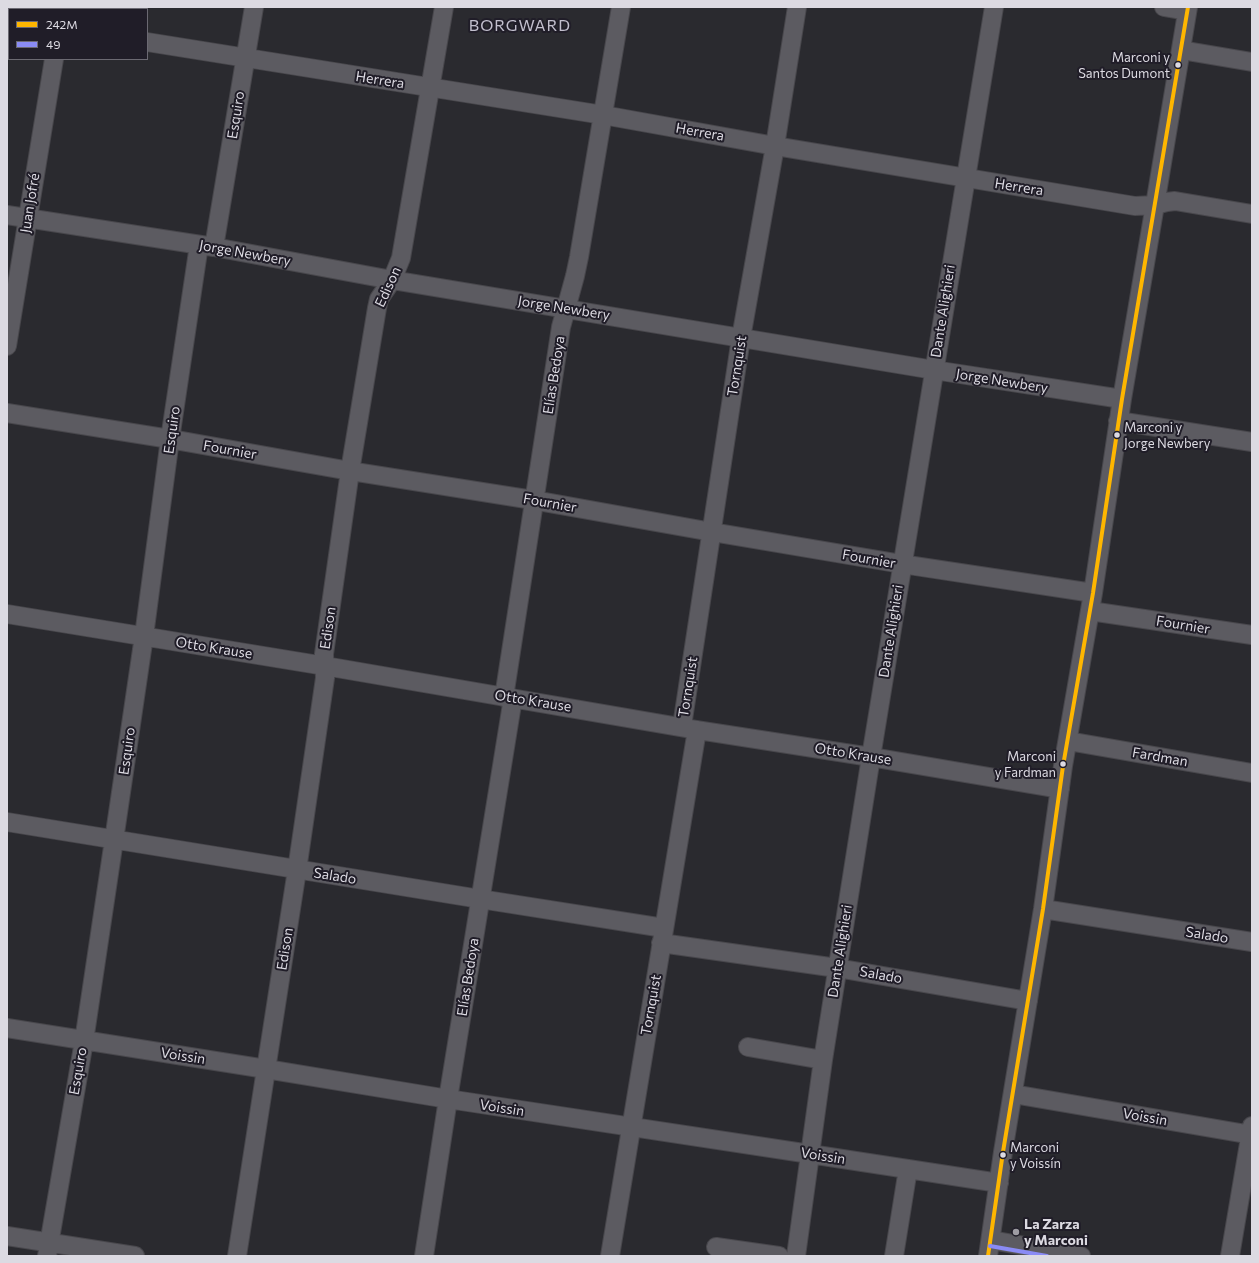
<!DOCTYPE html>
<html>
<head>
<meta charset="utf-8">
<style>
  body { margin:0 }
  #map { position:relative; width:1259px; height:1263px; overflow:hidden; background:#2a2a2f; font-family:Commissioner,sans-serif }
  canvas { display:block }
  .frame { position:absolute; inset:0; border:8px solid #dcdae2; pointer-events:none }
  .legend { position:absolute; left:8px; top:8px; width:140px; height:52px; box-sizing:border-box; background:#201d28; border:1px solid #6b6972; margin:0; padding:5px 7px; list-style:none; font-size:12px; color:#dcdae2 }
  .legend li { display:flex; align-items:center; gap:8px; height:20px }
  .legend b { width:20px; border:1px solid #6b6972 }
</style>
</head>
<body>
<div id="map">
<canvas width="1259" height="1263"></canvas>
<div class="frame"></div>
<ul class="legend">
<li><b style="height:5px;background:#feb600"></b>242M</li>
<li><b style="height:5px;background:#8a8bf5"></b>49</li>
</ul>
</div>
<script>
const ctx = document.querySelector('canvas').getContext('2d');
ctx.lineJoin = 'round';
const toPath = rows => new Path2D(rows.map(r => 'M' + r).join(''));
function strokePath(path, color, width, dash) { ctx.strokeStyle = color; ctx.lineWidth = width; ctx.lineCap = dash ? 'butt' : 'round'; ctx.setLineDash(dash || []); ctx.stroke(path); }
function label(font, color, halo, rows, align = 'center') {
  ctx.font = font + ' Commissioner,sans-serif'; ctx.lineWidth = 4; ctx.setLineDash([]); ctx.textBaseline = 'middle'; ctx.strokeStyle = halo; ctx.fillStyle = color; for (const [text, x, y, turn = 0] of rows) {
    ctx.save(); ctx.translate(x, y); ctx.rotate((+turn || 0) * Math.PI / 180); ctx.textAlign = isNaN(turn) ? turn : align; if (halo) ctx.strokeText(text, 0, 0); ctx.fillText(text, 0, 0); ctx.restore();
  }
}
const minor = toPath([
  [1164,7,1187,11],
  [63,9,63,7],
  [7,18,9,18],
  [147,42,603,115,775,146,1135,206,1155,205,1167,202,1175,201,1252,214],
  [1181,50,1252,62],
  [7,215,214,247,392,280,934,370,1122,399],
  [214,247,254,7],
  [7,346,54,59],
  [7,413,170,439,350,471,533,500,712,532,902,564,1093,593],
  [1118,421,1252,442],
  [1090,611,1252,635],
  [7,614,325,666,697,730,871,757,1060,789],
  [504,697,561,327,575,276,579,257,621,7],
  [682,726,741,338,775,146,797,7],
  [1068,741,1252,773],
  [7,822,480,899,664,928],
  [1043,909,1252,942],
  [661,943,837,968,1028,1001],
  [7,1028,266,1069,448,1099,810,1154,999,1183],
  [748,1047,823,1060],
  [1013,1094,1252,1135],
  [7,1236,135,1256],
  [991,1240,1081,1256],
  [716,1247,779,1256],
  [47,1256,84,1041,114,840,144,636,170,439,199,245],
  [237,1256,297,870,325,678,324,654,350,471,377,308,379,299,392,280,401,258,444,7],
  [424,1256,448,1099,513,698],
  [610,1256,697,730],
  [796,1256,823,1060,871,757,994,7],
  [894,1256,908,1169],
  [988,1256,1003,1152,1043,909,1063,766,1093,593,1122,399,1155,205,1188,7],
  [1230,1256,1252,1126]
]);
const bus1 = toPath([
  [988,1256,1003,1152,1043,909,1063,766,1093,593,1122,399,1188,7]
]);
const bus2 = toPath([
  [990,1246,1047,1256]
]);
const markers = [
  [1178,65,3.5,"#dcdae2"],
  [1117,435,3.5,"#dcdae2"],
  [1063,764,3.5,"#dcdae2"],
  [1003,1155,3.5,"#dcdae2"],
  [1016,1232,4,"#9e9ca3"]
];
const busNames = [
  ["Marconi y",1170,58],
  ["Santos Dumont",1170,74],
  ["Marconi y",1124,428,"left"],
  ["Jorge Newbery",1124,444,"left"],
  ["Marconi",1056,757],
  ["y Fardman",1056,773],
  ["Marconi",1010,1148,"left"],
  ["y Voissín",1010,1164,"left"]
];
const streetNames = [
  ["Herrera",380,80,9],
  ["Esquiro",236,115,-81],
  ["Herrera",700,132,10],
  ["Herrera",1019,187,9],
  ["Juan Jofré",30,203,-81],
  ["Jorge Newbery",245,253,10],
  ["Edison",388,287,-65],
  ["Jorge Newbery",564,308,9],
  ["Dante Alighieri",943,311,-81],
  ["Tornquist",737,366,-81],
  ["Elías Bedoya",554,375,-81],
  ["Jorge Newbery",1002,381,9],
  ["Esquiro",172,430,-82],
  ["Fournier",230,450,10],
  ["Fournier",550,503,10],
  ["Fournier",869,559,10],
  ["Fournier",1183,625,9],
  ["Edison",328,628,-82],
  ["Dante Alighieri",891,631,-81],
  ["Otto Krause",214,648,9],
  ["Tornquist",688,687,-81],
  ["Otto Krause",533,701,9],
  ["Esquiro",127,751,-82],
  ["Otto Krause",853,754,9],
  ["Fardman",1160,757,10],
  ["Salado",335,876,9],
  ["Salado",1207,935,9],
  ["Edison",285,949,-81],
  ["Dante Alighieri",840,951,-81],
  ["Salado",881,975,10],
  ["Elías Bedoya",468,977,-81],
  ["Tornquist",651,1005,-80],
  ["Voissin",183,1056,9],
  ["Esquiro",78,1071,-80],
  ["Voissin",502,1108,9],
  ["Voissin",1145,1117,10],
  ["Voissin",823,1156,9]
];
const poiNames = [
  ["La Zarza",1024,1224],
  ["y Marconi",1024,1240]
];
const quarterNames = [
  ["BORGWARD",520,26]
];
strokePath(minor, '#48474c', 20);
strokePath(minor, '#5c5b61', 18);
strokePath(bus1, '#feb600', 4);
strokePath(bus2, '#8a8bf5', 4);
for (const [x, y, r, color] of markers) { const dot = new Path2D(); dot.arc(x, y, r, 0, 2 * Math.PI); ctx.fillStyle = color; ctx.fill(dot); strokePath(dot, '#201d28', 1.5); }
label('13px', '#dcdae2', '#201d28', busNames, 'right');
label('14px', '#dcdae2', '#201d28', streetNames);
label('bold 14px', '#dcdae2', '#201d28', poiNames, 'left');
ctx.letterSpacing = '1px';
label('16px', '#c2bfcd', '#201d28', quarterNames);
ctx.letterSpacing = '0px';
</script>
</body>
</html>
